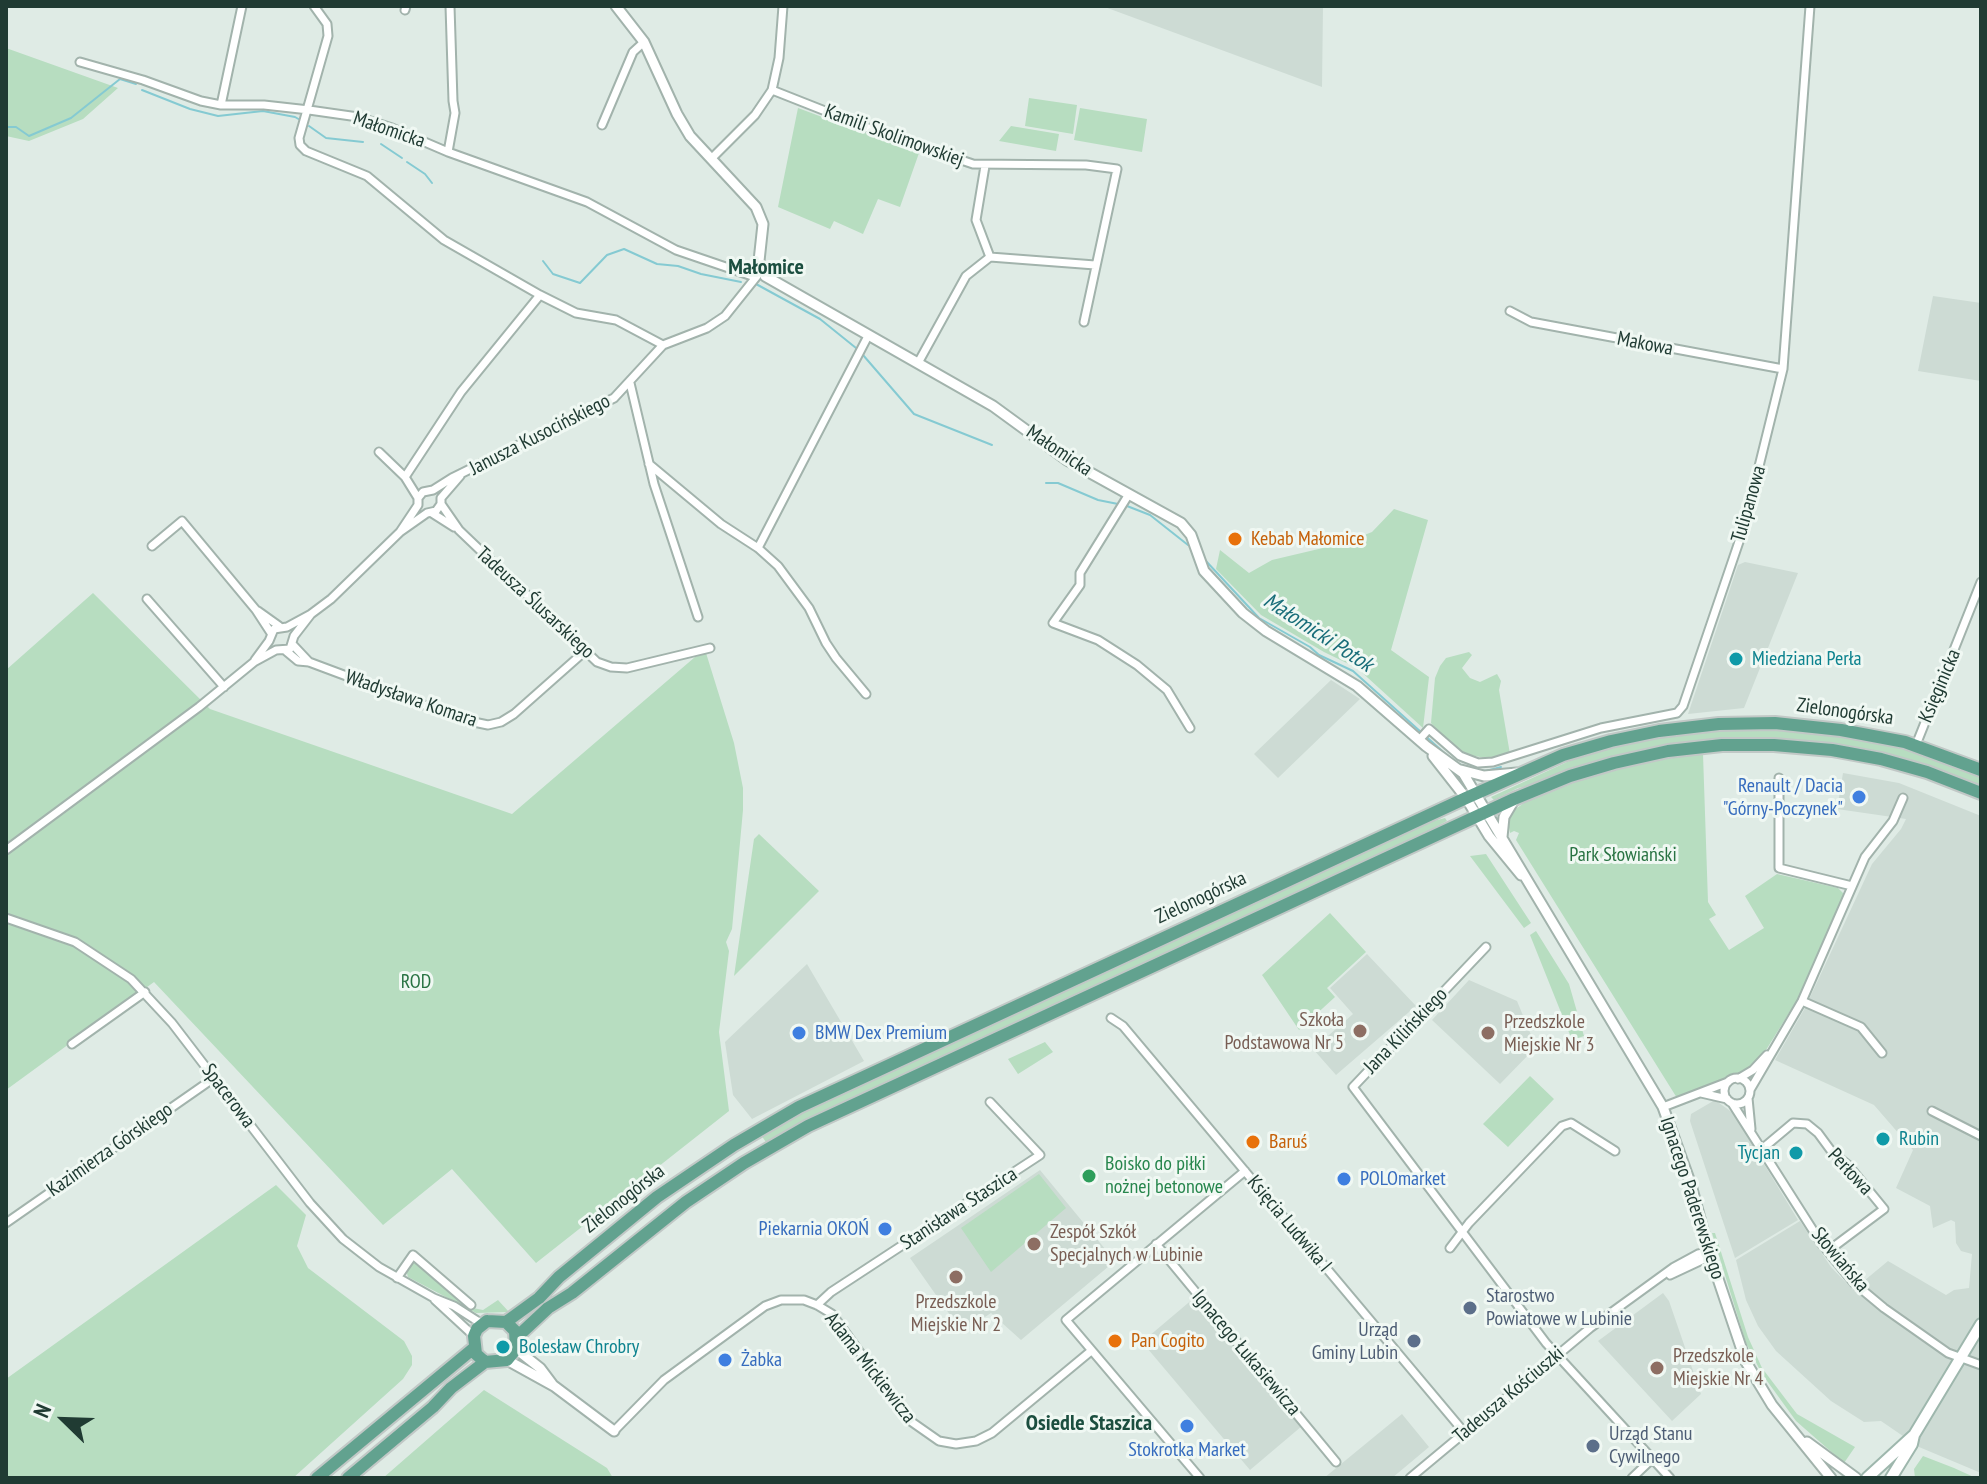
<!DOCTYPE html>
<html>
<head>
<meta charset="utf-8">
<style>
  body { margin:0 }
  #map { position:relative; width:1987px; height:1484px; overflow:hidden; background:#dfebe5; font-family:"PT Sans Narrow",sans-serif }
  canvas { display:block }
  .frame { position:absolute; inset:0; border:8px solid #203b33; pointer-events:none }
  .north { position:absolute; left:24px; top:1380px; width:80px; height:80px; -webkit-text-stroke:6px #f0f8f3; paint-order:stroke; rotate:293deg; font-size:22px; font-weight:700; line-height:32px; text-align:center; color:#203b33 }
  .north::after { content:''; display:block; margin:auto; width:28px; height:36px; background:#203b33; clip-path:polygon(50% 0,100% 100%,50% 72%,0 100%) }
</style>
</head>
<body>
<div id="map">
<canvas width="1987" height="1484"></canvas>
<div class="frame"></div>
<div class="north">N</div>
</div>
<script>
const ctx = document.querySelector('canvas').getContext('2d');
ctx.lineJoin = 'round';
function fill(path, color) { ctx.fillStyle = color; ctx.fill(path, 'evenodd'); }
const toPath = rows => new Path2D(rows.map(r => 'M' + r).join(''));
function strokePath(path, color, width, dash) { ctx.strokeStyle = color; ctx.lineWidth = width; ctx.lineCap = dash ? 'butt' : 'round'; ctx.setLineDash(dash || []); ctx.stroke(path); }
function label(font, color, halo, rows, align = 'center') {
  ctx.font = font + ' "PT Sans Narrow",sans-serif'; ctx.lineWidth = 6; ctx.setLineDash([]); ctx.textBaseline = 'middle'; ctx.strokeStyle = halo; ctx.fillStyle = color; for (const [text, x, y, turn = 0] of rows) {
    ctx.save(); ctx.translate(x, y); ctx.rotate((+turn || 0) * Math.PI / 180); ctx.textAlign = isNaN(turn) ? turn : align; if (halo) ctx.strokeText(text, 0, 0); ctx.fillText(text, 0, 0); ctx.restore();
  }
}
const built = toPath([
  [1102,6,1323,6,1322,87],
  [1933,296,1981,303,1981,381,1918,371],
  [1745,562,1798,573,1744,708,1688,714,1738,565],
  [1331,680,1360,699,1278,778,1254,754],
  [1843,773,1899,783,1981,816,1981,1473,1919,1447,1881,1421,1864,1422,1831,1401,1776,1351,1758,1326,1746,1300,1736,1260,1800,1221,1831,1267,1853,1290,1888,1261,1946,1295,1954,1290,1969,1288,1972,1254,1961,1251,1956,1243,1955,1222,1951,1220,1933,1228,1930,1206,1896,1188,1913,1150,1874,1105,1775,1060,1805,1008,1872,864,1901,829,1906,819,1837,809],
  [1367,954,1416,1006,1336,1075,1313,1049,1353,1014,1330,988],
  [807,964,864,1061,752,1119,733,1095,725,1042],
  [1469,980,1517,1001,1536,1047,1500,1084,1432,1020],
  [1715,1100,1733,1113,1798,1220,1735,1258,1690,1121,1691,1114],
  [1040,1170,1115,1261,1021,1340,991,1313,962,1332,910,1258],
  [1663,1293,1669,1301,1701,1394,1672,1421,1598,1341],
  [1194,1298,1302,1426,1250,1470,1142,1342],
  [1402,1414,1429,1447,1392,1478,1324,1478]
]);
const green = toPath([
  [6,48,118,88,83,119,29,141,6,136],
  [1029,98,1077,105,1073,134,1025,126],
  [798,108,919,153,900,207,878,199,863,234,834,221,830,229,778,207],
  [1080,108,1147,119,1142,152,1074,140],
  [1011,126,1059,134,1056,151,999,141],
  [1394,509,1428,520,1391,650,1429,677,1423,728,1357,668,1324,652,1261,615,1216,569,1220,550,1249,573,1272,560,1344,543,1372,532],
  [93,593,210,709,512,814,695,657,706,653,734,743,743,788,743,810,732,929,726,942,729,951,719,1032,729,1111,536,1263,452,1169,383,1225,154,982,6,1090,6,670],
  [1469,652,1472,655,1462,668,1470,678,1480,682,1497,674,1501,681,1499,690,1510,754,1490,759,1465,754,1455,749,1431,723,1435,678,1440,666,1446,658],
  [1747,727,1808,730,1891,743,1981,775,1981,788,1938,771,1742,740,1518,788,1494,800,1491,797,1567,762,1612,745,1687,731],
  [1703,754,1708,902,1716,915,1709,919,1729,950,1764,928,1745,896,1777,874,1838,888,1844,894,1799,997,1761,1058,1745,1071,1677,1098,1516,840,1519,833,1514,831,1510,833,1508,822,1514,810,1524,803,1593,775,1666,759],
  [1445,818,1447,821,1401,845,768,1145,761,1135,799,1113,1418,825],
  [759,834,819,891,734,976,754,839],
  [1486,854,1531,923,1524,928,1470,856],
  [1330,913,1366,952,1327,988,1335,997,1299,1030,1262,975],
  [1536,931,1569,984,1584,1036,1572,1040,1530,935],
  [1045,1042,1053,1052,1018,1074,1008,1059],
  [1530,1076,1554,1099,1508,1147,1483,1124],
  [1039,1174,1066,1208,991,1272,961,1228],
  [276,1185,306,1215,297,1246,308,1268,404,1341,412,1356,412,1365,403,1379,293,1478,6,1478,6,1379],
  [1712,1233,1715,1233,1748,1337,1762,1368,1797,1414,1855,1447,1844,1463,1796,1421,1762,1374,1746,1343],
  [411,1263,417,1263,468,1307,483,1310,498,1300,509,1312,476,1313,408,1277,406,1270],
  [484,1390,607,1468,613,1478,383,1478],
  [1923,1456,1954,1468,1976,1478,1915,1478,1914,1469]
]);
const stream = toPath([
  [142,90,190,109,218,116,263,111,295,117,302,121],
  [309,126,326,138,363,142],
  [6,127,16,127,29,136,71,118,120,79,136,84],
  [381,144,402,158],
  [407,162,425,174,432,183],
  [543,261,553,274,580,283,607,255,624,249,657,264,678,266,701,274,741,282],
  [756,284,820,319,856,348],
  [863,355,914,414,992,445],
  [1046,483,1058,483,1098,500,1118,504],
  [1127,506,1150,515,1188,545],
  [1205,560,1259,618,1310,647,1319,655,1353,671,1451,759,1463,766],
  [1477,770,1486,771,1501,767]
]);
const minor = toPath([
  [314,6,327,24,328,36,299,138,300,145,306,151,367,176,444,240,540,295,576,313,616,320,663,345],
  [405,10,406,6],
  [80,62,143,80,201,101,221,105,264,105,309,110,358,117,392,128,448,152,587,202,676,250,755,277],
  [772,90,881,133,973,164,1086,165,1117,169,1084,322],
  [221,105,242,6],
  [602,125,633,52,644,42],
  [448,152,455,113,453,101,450,6],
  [711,159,755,115,772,90,779,58,783,6],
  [985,166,976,220,990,257],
  [1510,311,1531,322,1783,369],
  [918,363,966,276,990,257,1095,265],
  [630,383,654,484,698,617],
  [379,452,405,477,418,498],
  [649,464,721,524,758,548,778,566,809,608,826,643,836,658,866,694],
  [405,477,461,392,540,295],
  [1129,494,1080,573,1080,585,1053,623,1098,640,1137,665,1167,690,1190,728],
  [441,504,459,530,597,662,611,667,627,668,710,648],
  [432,513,454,527],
  [400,532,418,505,418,498,423,492,433,490,452,478,614,398,663,345,707,328,725,316,757,276],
  [152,546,182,521,256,610,271,633],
  [758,548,868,336],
  [147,599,224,687],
  [258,611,279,626],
  [293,645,309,662],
  [286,651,298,661,309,662,464,720,488,725,501,722,514,714,584,652],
  [255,660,269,641,274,629,287,627,311,614,331,599,400,532,427,513,436,511,441,504,441,498,460,476],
  [1419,740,1429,729,1460,756,1478,763,1493,762,1601,728,1677,713,1683,706,1744,527,1783,369,1810,6],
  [1916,745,1981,582],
  [1779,778,1779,868,1852,886],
  [6,850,199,707,254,662,276,650,290,649,294,636,311,614],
  [6,918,75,942,131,979,172,1023,310,1203,343,1239,379,1267,434,1298,454,1306,482,1324],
  [1486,947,1353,1087,1546,1343,1670,1478],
  [1802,1001,1861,1027,1882,1053],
  [1111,1018,1123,1026,1464,1432],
  [72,1044,145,992],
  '1724 1091a13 13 0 1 1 26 0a13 13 0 1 1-26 0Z',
  [1738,1079,1753,1070,1767,1055],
  [1750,1090,1802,1001,1865,857,1893,821,1903,798],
  [1701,1093,1727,1099],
  [1748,1098,1751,1129],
  [1732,1103,1821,1243,1854,1283,1884,1308,1948,1353,1981,1365],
  [1663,1107,1728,1082],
  [1932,1111,1981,1136],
  [1762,1149,1793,1123,1807,1124,1818,1133,1832,1152,1848,1165,1884,1209,1828,1251],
  [6,1223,214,1078],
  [1156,1244,1336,1462],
  [1450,1248,1469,1223,1562,1126,1571,1123,1615,1151],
  [1670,1275,1702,1260,1709,1252],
  [397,1278,413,1255,471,1305],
  [435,1300,474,1336],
  [817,1305,831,1292,1040,1155,990,1102],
  [614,1431,664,1380,765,1306,781,1300,804,1300,817,1305,832,1314,909,1420,939,1441,956,1444,976,1441,992,1433,1091,1351],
  [1200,1478,1066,1320,1245,1171],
  [1410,1478,1590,1328,1674,1267,1698,1254,1709,1252],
  [1632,1478,1652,1459]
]);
const tertiary = toPath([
  [616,6,644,42,677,114,690,136,756,207,763,224,759,261,765,276,993,406,1067,460,1181,523,1191,535,1204,571,1243,613,1266,631,1357,686,1426,746,1463,773,1663,1107,1691,1185,1709,1252,1746,1362,1772,1405,1831,1478],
  [1433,756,1466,798,1489,836,1521,875],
  [1461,770,1484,776,1517,773],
  [1502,837,1504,817,1514,800],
  [516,1349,540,1368,552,1384],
  [507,1360,554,1386,614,1431],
  [1807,1442,1856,1478]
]);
const secondary = toPath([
  [1867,1478,1914,1435,1981,1324],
  [1891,1478,1912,1444,1914,1435]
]);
const primary = toPath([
  [487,1321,506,1322,515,1331,516,1349,507,1360,485,1362,476,1354,474,1336,477,1329,487,1321],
  [506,1322,539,1298,559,1277,657,1197,734,1145,799,1107,1466,798,1563,755,1611,741,1659,731,1719,724,1775,723,1841,730,1905,742,1981,770],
  [517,1337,548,1308,572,1293,686,1202,744,1163,808,1126,1514,799,1570,776,1614,763,1668,751,1722,745,1774,745,1832,750,1881,759,1927,772,1981,793],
  [317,1478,474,1348],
  [348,1478,433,1407,451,1388,485,1362]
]);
const markers = [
  [1235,539,8,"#e8710a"],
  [1736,659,8,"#0f9aa8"],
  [1859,797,8,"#3f7fe0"],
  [1360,1031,8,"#8d6e63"],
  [799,1033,8,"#3f7fe0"],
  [1488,1033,8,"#8d6e63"],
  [1883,1139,8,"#0f9aa8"],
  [1253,1142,8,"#e8710a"],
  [1796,1153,8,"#0f9aa8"],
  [1089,1176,8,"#2e9e5b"],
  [1344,1179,8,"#3f7fe0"],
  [885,1229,8,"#3f7fe0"],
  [1034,1244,8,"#8d6e63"],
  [956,1277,8,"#8d6e63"],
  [1470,1308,8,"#5c6f8a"],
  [1115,1341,8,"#e8710a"],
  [1414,1341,8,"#5c6f8a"],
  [503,1347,8,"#0f9aa8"],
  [725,1360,8,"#3f7fe0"],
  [1657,1368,8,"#8d6e63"],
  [1187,1426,8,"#3f7fe0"],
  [1593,1446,8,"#5c6f8a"]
];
const streetNames = [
  ["Małomicka",389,130,19],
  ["Kamili Skolimowskiej",894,136,20],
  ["Makowa",1645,344,11],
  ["Janusza Kusocińskiego",540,435,-27],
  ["Małomicka",1059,451,34],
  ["Tulipanowa",1749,504,-74],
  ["Tadeusza Ślusarskiego",535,603,43],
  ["Księginicka",1940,686,-67],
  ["Władysława Komara",411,699,19],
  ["Zielonogórska",1845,712,8],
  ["Zielonogórska",1201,898,-25],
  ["Jana Kilińskiego",1406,1031,-46],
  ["Spacerowa",228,1096,53],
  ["Kazimierza Górskiego",110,1150,-35],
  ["Perłowa",1850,1172,47],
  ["Ignacego Paderewskiego",1692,1198,72],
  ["Zielonogórska",624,1199,-38],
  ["Stanisława Staszica",959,1209,-33],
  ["Księcia Ludwika I",1289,1224,50],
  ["Słowiańska",1840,1260,50],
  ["Ignacego Łukasiewicza",1246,1353,50],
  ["Adama Mickiewicza",870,1368,52],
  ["Tadeusza Kościuszki",1509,1395,-40]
];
const foodNames = [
  ["Kebab Małomice",1251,539],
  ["Baruś",1269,1142],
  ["Pan Cogito",1131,1341]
];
const cultureNames = [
  ["Miedziana Perła",1752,659],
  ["Rubin",1899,1139],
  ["Tycjan",1780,1153,"right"],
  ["Bolesław Chrobry",519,1347]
];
const shopNames = [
  ["Renault / Dacia",1843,786,"right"],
  ["\"Górny-Poczynek\"",1843,809,"right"],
  ["BMW Dex Premium",815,1033],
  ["POLOmarket",1360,1179],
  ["Piekarnia OKOŃ",869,1229,"right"],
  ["Żabka",741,1360],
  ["Stokrotka Market",1187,1450,"center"]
];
const parkNames = [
  ["Park Słowiański",1623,855],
  ["ROD",416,982]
];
const educationNames = [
  ["Szkoła",1344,1020,"right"],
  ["Podstawowa Nr 5",1344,1043,"right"],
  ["Przedszkole",1504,1022],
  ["Miejskie Nr 3",1504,1045],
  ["Zespół Szkół",1050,1232],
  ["Specjalnych w Lubinie",1050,1255],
  ["Przedszkole",956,1302,"center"],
  ["Miejskie Nr 2",956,1325,"center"],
  ["Przedszkole",1673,1356],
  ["Miejskie Nr 4",1673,1379]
];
const leisureNames = [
  ["Boisko do piłki",1105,1164],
  ["nożnej betonowe",1105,1187]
];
const serviceNames = [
  ["Starostwo",1486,1296],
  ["Powiatowe w Lubinie",1486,1319],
  ["Urząd",1398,1330,"right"],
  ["Gminy Lubin",1398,1353,"right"],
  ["Urząd Stanu",1609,1434],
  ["Cywilnego",1609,1457]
];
const neighbourhoodNames = [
  ["Małomice",766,268],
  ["Osiedle Staszica",1089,1424]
];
const waterNames = [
  ["Małomicki Potok",1318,633,33]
];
fill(built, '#cddbd4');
fill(green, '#b7ddc0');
strokePath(stream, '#85cad2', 2);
strokePath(minor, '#a2b3ac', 11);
strokePath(tertiary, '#a2b3ac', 13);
strokePath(secondary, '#9eb7ad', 14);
strokePath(primary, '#c1c8c6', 16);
strokePath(minor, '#fff', 7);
strokePath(tertiary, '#fff', 9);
strokePath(secondary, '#fff', 10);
strokePath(primary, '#62a28f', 12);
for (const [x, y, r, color] of markers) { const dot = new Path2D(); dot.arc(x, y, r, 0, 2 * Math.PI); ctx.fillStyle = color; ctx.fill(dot); strokePath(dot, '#f0f8f3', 3); }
label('20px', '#203b33', '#f0f8f3', streetNames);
label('20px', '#c56008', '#f0f8f3', foodNames, 'left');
label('20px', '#0d838f', '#f0f8f3', cultureNames, 'left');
label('20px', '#366cbe', '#f0f8f3', shopNames, 'left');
label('20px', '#297343', '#f0f8f3', parkNames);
label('20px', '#785e54', '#f0f8f3', educationNames, 'left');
label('20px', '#27864d', '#f0f8f3', leisureNames, 'left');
label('20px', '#4e5e75', '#f0f8f3', serviceNames, 'left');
label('bold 22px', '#1b4e3f', '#f0f8f3', neighbourhoodNames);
label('italic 22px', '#186d79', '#f0f8f3', waterNames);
</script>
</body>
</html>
